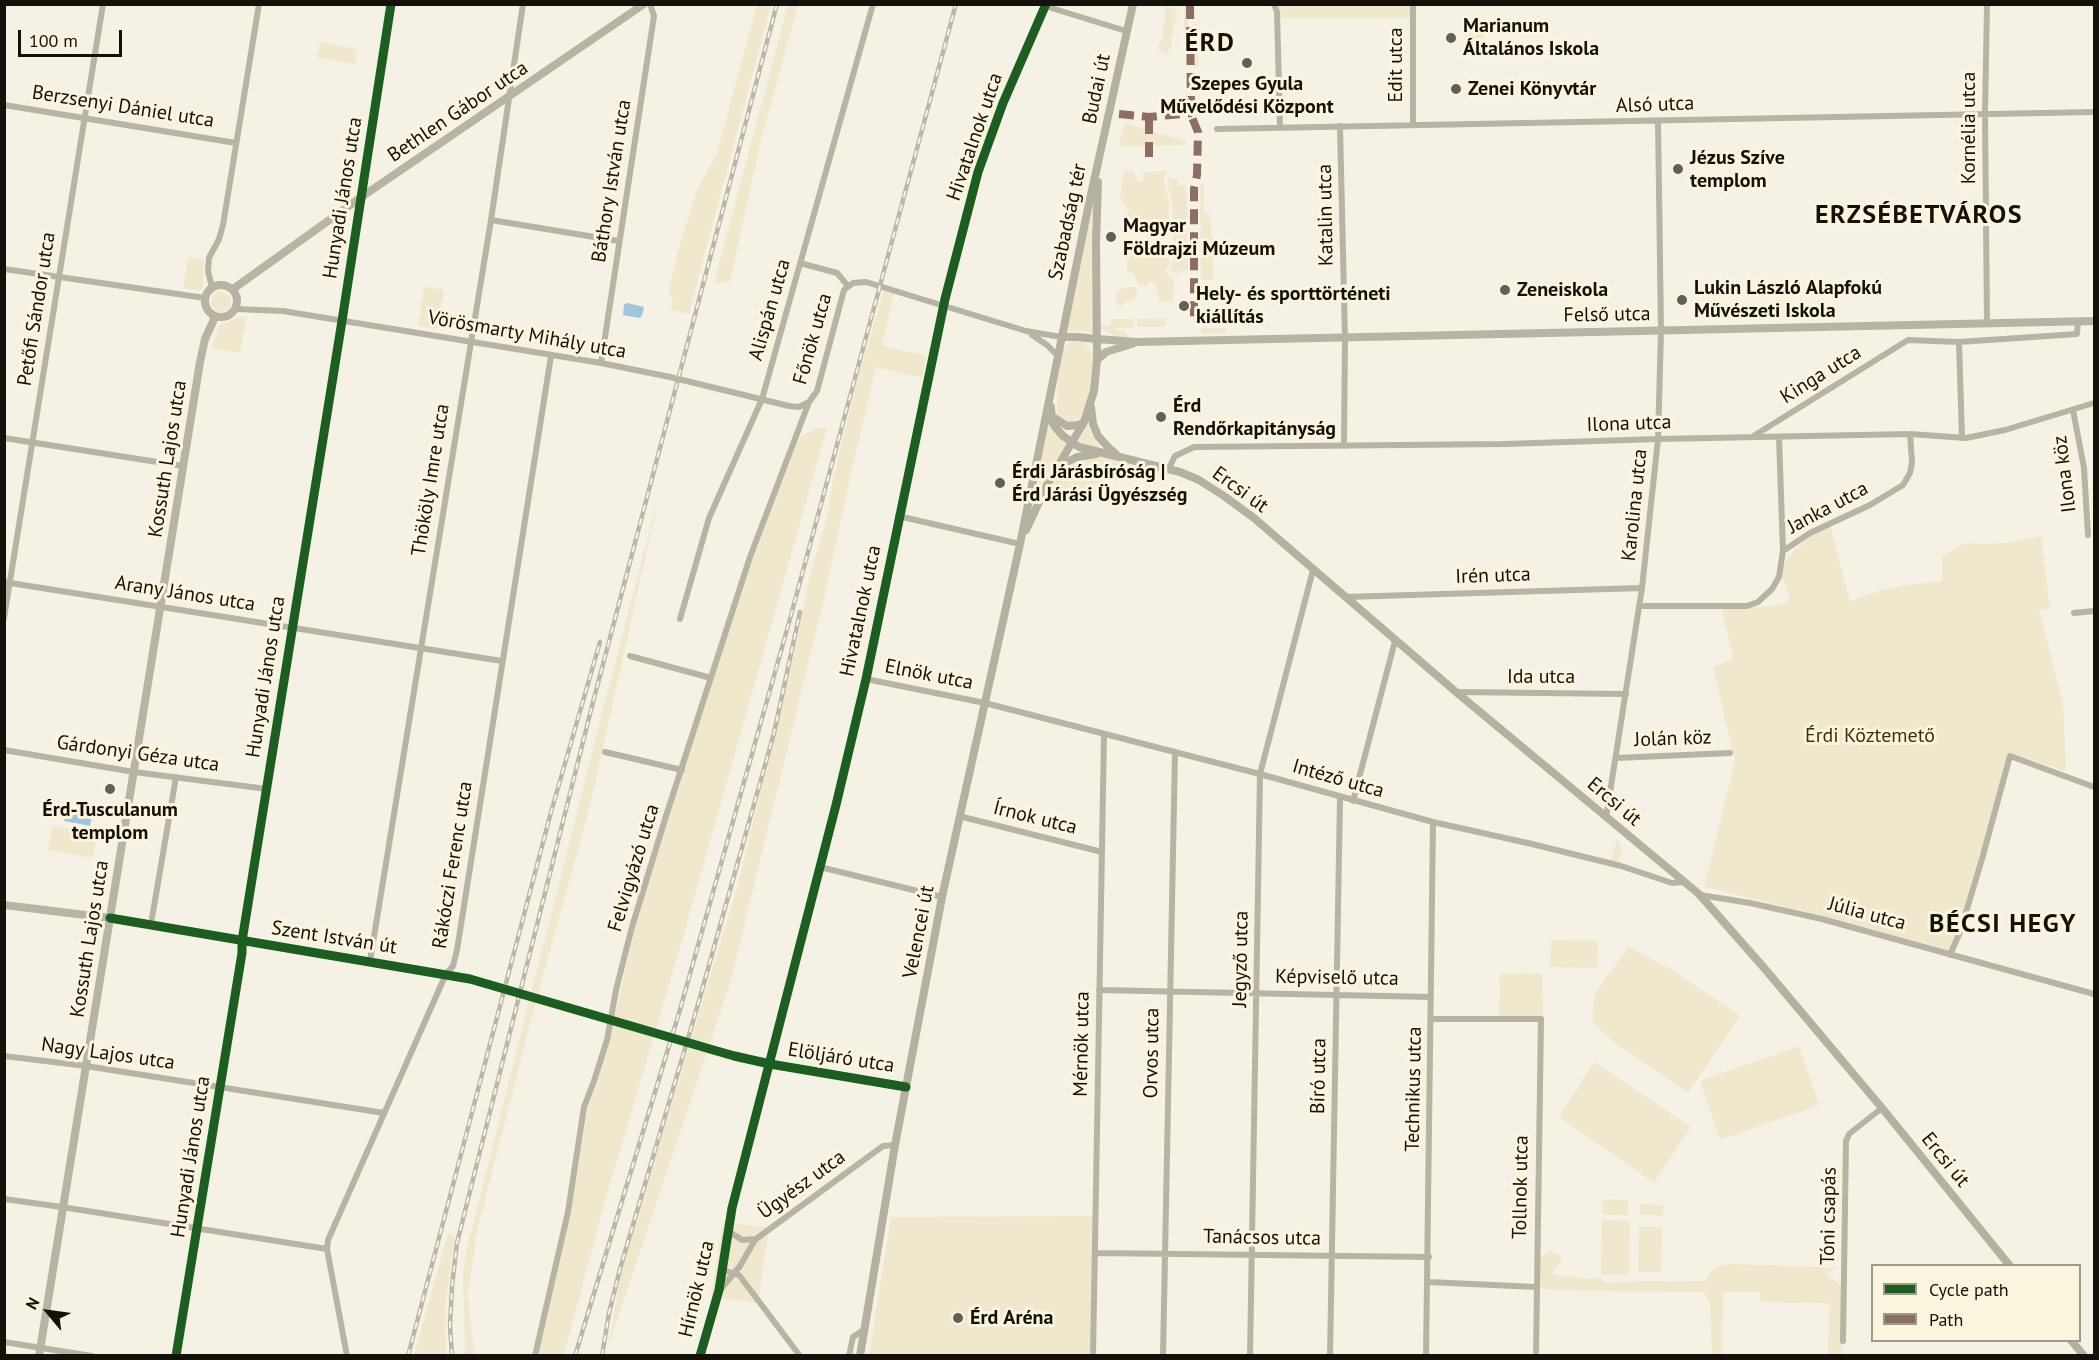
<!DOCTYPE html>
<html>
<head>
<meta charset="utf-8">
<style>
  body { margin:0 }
  #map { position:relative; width:2099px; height:1360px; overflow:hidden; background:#f5f1e4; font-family:"PT Sans",sans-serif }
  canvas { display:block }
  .frame { position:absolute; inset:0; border:6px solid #131109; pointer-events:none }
  .legend { position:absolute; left:1871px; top:1264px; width:210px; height:78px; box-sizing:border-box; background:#fbf5de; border:2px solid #9e9a89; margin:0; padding:8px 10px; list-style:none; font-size:18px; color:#131109 }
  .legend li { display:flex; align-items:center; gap:12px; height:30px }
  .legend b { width:30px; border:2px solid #9e9a89 }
  .north { position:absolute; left:18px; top:1282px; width:60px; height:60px; -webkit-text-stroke:4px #fbf5de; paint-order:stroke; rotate:299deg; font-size:16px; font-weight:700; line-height:24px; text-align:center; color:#131109 }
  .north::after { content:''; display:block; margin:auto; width:21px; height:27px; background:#131109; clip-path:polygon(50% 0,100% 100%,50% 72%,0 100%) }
  .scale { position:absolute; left:18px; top:30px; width:104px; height:27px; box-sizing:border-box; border:3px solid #131109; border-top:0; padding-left:8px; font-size:18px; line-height:21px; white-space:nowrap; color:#131109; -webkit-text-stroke:4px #fbf5de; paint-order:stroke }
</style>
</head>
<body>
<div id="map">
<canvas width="2099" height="1360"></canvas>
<div class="frame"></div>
<ul class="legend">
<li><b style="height:8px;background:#1b5e20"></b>Cycle path</li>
<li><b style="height:8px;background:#8d6e63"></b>Path</li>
</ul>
<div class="north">N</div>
<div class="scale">100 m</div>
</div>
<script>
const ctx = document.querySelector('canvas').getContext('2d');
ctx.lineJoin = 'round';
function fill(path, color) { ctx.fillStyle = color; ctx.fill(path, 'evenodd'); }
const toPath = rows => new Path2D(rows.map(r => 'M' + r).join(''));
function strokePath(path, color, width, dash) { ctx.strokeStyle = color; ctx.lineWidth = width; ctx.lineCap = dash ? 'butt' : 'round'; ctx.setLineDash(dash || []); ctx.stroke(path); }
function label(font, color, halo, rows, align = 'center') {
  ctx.font = font + ' "PT Sans",sans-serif'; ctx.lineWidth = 6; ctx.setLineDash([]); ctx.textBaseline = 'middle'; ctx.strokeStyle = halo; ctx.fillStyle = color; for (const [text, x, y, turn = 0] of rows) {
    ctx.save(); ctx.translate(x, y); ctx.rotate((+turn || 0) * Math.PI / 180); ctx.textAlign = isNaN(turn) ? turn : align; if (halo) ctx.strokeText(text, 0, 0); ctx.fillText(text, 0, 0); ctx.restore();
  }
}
const green = toPath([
  [788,4,798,5,760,144,730,282,714,283],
  [757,5,771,5,689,314,671,310,673,296,668,294,679,247,697,190,717,153],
  [1274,5,1413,5,1413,18,1277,18],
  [1166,6,1174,8,1178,16,1174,23,1171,47,1167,54,1159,51,1158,46,1164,37,1162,34,1166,13,1164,7],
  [1184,10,1188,10,1189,49,1184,50],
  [1466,20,1484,20,1483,55,1466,55],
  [1193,24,1197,24,1199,67,1193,67],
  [320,42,357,49,355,64,317,58],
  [1124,123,1186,141,1186,145,1119,146],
  [1124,171,1134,171,1136,181,1143,181,1143,172,1168,171,1163,179,1169,202,1168,226,1135,227,1131,225,1126,206,1120,197],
  [1171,174,1171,179,1178,179,1178,186,1186,185,1188,224,1173,225,1172,201,1167,183],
  [1200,184,1204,184,1204,213,1210,214,1211,237,1213,237,1213,280,1201,280],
  [1090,203,1094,203,1093,334,1084,331,1066,333],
  [1173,229,1187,230,1188,270,1179,271,1179,274,1170,271,1173,262],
  [1131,245,1169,246,1170,263,1165,271,1174,281,1173,301,1166,302,1159,300,1155,282,1150,281,1146,286,1138,285,1134,273,1127,271,1127,248],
  [188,257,204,259,203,288,199,291,183,288],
  [424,287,444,290,437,329,418,326],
  [1125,287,1135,287,1138,291,1135,300,1125,302,1122,306,1118,306,1115,296,1120,289],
  [884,290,894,294,882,345,927,356,922,378,876,367,849,482,825,595,730,984,608,1347,621,1272,738,884,797,640,809,578,828,514,833,479,856,385],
  '211 302a10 10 0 1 1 20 0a10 10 0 1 1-20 0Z',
  [238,317,246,317,240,353,212,348,219,326],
  [1166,318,1166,326,1137,327,1137,319],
  [1110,319,1134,319,1134,327,1116,328,1116,330,1124,330,1129,338,1116,337,1101,328,1100,326,1110,325],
  [1201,328,1226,328,1226,333,1201,334],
  [1075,340,1085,343,1093,355,1091,390,1084,409,1081,417,1068,423,1057,415,1058,378,1063,351,1069,343],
  [1048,421,1056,435,1067,444,1048,473,1030,511],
  [1087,425,1100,447,1099,448,1078,442],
  [816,428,827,428,680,948,605,1201,564,1355,538,1356,571,1214,588,1106,603,1066,635,929,668,816,755,553,798,438],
  [1101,456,1162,470,1158,475,1092,484,1092,491,1043,497,1059,469,1083,457],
  [661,487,589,810,532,1016,477,1232,468,1294,474,1355,465,1355,463,1276,466,1251,605,701],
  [1830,525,1850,601,1880,590,1899,586,1942,581,1942,556,1963,544,2008,543,2041,536,2050,609,2039,610,2063,703,2066,771,2008,753,1983,847,1950,951,1832,918,1704,887,1735,762,1713,667,1733,659,1722,609,1771,606,1784,603,1790,599,1783,580,1783,569,1787,558,1811,535],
  [52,826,97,833,93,858,48,850],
  [1617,839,1622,851,1617,862,1611,860],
  [1551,940,1598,941,1597,968,1550,967],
  [1629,947,1672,970,1740,1016,1688,1093,1616,1044,1594,1024,1592,1016,1594,999,1599,987],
  [1542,973,1543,1018,1499,1017,1500,974],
  [1799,1046,1819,1105,1720,1140,1700,1081],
  [1594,1062,1691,1127,1654,1183,1559,1117],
  [1603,1199,1628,1200,1628,1215,1602,1214],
  [1640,1204,1664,1205,1663,1216,1640,1214],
  [1093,1216,1090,1355,869,1356,891,1217],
  [1602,1220,1630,1221,1629,1275,1601,1275],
  [723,1222,769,1228,758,1303,711,1297],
  [1639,1227,1662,1227,1661,1272,1638,1272],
  [448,1233,455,1236,445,1307,446,1355,414,1355],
  [1550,1251,1560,1255,1562,1262,1553,1269,1553,1274,1589,1279,1598,1276,1605,1282,1705,1281,1710,1271,1719,1266,1730,1264,1838,1268,1825,1274,1837,1282,1841,1287,1844,1299,1842,1355,1828,1355,1829,1303,1760,1302,1760,1292,1723,1292,1722,1355,1712,1356,1710,1304,1704,1292,1591,1291,1539,1289,1540,1256]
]);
const water = toPath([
  [627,303,644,307,642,316,639,318,623,315,624,305],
  [67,807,93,811,90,826,64,821]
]);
const minor = toPath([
  [1274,4,1277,12,1280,128],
  [1413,4,1413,125],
  [1987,4,1985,113,1987,323],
  [1045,6,1126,31],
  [4,105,236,143],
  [1340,126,1345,338,1344,446],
  [1217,129,2094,112],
  [491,220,619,241],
  [800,263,837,273,848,286],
  [4,269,205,298],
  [212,287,208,271,209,258,219,239,223,225,259,4],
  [236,309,283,311,601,363,670,377,789,406,799,407,809,402],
  [1032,335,1047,345,1058,356],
  [1959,342,1962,438],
  [601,363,654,16,650,4],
  [2073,410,2084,468,2088,535],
  [1752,437,1908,340,1959,342,2077,334,2078,321],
  [4,438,183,466],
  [1779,438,1783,551],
  [1169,468,1175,456,1194,447,1505,444,1658,439,1910,434,1966,438,2005,430,2094,403],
  [898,516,1020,544],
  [4,582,502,661],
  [1345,597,1642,588],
  [1639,606,1747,606,1758,602,1772,589,1779,577,1783,551,1810,533,1870,505,1903,485,1910,473,1912,462,1910,434],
  [2074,613,2094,611],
  [4,618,103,4],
  [680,619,709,518,762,399,873,4],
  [630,656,711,678],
  [866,679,985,703,1256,773,1433,822,1532,844,1621,866,1672,883,1683,882],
  [1456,692,1626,694],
  [4,750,134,772,267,789],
  [605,752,682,770],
  [1616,758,1730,753],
  [1353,801,1395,641],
  [959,816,1102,852],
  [1606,818,1642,588,1658,439,1661,331,1658,121],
  [820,867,942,897],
  [1700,895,1750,903,1822,919,2094,994],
  [152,918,176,777],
  [1950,955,1960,932,1982,859,2010,756,2094,787],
  [370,961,491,220,523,4],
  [1099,990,1431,997],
  [1431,1019,1541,1019,1536,1356],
  [4,1056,86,1066,384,1113],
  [4,1199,62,1207,327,1249],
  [728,1231,742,1240,756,1239,883,1146,895,1145],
  [1096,1253,1429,1257],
  [723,1270,739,1275,800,1356],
  [1428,1282,1536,1287],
  [720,1290,740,1266,755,1240],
  [1843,1341,1846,1141,1849,1134,1882,1108],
  [4,1342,92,1356],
  [176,1356,242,953,242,941,342,321,391,4],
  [347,1356,327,1249,328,1240,446,974,453,966,457,950,551,356],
  [535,1356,568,1212,584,1107,594,1081,607,1040,616,990,632,927,666,816,750,557,809,402,817,391,844,290,853,283,866,282,1026,331,1061,337],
  [700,1356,719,1290,732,1208,836,805,866,679,945,299,978,172,1003,103,1046,4],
  [849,1356,853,1337,865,1329],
  [1093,1356,1104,734],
  [1163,1356,1175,752],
  [1250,1356,1260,774,1313,570],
  [1330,1356,1340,798],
  [1426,1356,1433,822]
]);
const tertiary = toPath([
  '205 301a16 16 0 1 1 32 0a16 16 0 1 1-32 0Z',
  [233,289,360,198,644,4],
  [1097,339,1136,342,2094,321],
  [1097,360,1106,352,1132,344],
  [4,905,110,918,470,979],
  [547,1001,622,1023],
  [709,1049,770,1064,906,1087],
  [39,1356,200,362,205,339,215,317]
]);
const secondary = toPath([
  [1061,337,1077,337,1097,339],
  [1051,407,1052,422,1056,428,1063,436,1079,447,1180,472,1199,480,1224,496,1254,518,1456,692,1699,894,1765,969,1882,1108,2010,1266],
  [1091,407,1093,424,1098,436,1109,448,1116,454],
  [1053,417,1067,426,1078,425,1084,422],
  [1057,467,1077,457,1096,454],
  [1026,530,1048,483,1084,422,1094,391,1097,360,1096,243,1098,182],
  [2071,1340,2084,1356],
  [860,1356,895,1145,942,897,1020,544,1088,208,1133,4]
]);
const rail = toPath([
  [408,1356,551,812,600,642],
  [452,1356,450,1326,452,1286,457,1243,592,706,777,4],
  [575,1356,679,1013,790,619,956,4],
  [602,1356,609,1313,620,1269,699,1001,774,733,800,612]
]);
const tertiaryBridge = toPath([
  [470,979,547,1001],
  [622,1023,709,1049]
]);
const quiet = toPath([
  [1190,4,1191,115,1198,132,1197,175,1194,189,1194,319],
  [1119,114,1149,117,1192,113],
  [1149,157,1149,117]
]);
const cycleway = toPath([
  [110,918,470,979,734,1056,770,1064,906,1087],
  [176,1356,242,953,242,941,342,321,391,4],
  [700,1356,719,1290,732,1208,836,805,866,679,945,299,978,172,1003,103,1046,4]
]);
const markers = [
  [1451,38,6,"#625f56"],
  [1247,63,6,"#625f56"],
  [1456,89,6,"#625f56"],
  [1678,169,6,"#625f56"],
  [1111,237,6,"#625f56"],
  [1505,290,6,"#625f56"],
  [1682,300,6,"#625f56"],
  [1184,306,6,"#625f56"],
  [1161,417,6,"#625f56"],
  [1000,483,6,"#625f56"],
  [110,789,6,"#625f56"],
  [958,1318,6,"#625f56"]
];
const poiNames = [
  ["Marianum",1463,26],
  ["Általános Iskola",1463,49],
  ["Szepes Gyula",1247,84,"center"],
  ["Művelődési Központ",1247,107,"center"],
  ["Zenei Könyvtár",1468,89],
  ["Jézus Szíve",1690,158],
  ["templom",1690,181],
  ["Magyar",1123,226],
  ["Földrajzi Múzeum",1123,249],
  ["Lukin László Alapfokú",1694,288],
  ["Művészeti Iskola",1694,311],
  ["Zeneiskola",1517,290],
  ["Hely- és sporttörténeti",1196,294],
  ["kiállítás",1196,317],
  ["Érd",1173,406],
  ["Rendőrkapitányság",1173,429],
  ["Érdi Járásbíróság |",1012,472],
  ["Érd Járási Ügyészség",1012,495],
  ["Érd-Tusculanum",110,810,"center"],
  ["templom",110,833,"center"],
  ["Érd Aréna",970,1318]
];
const streetNames = [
  ["Edit utca",1396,65,-90],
  ["Budai út",1097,89,-78],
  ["Alsó utca",1655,105,-2],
  ["Berzsenyi Dániel utca",123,107,9],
  ["Bethlen Gábor utca",458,112,-34],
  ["Kornélia utca",1969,128,-90],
  ["Hivatalnok utca",975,137,-71],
  ["Báthory István utca",612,181,-81],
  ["Hunyadi János utca",343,198,-81],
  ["Katalin utca",1326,215,-91],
  ["Szabadság tér",1068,222,-78],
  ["Petőfi Sándor utca",37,309,-81],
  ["Alispán utca",770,310,-74],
  ["Felső utca",1607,315,-1],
  ["Vörösmarty Mihály utca",527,335,10],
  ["Főnök utca",813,339,-74],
  ["Kinga utca",1821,375,-32],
  ["Ilona utca",1629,424,-2],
  ["Kossuth Lajos utca",168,459,-81],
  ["Ilona köz",2065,474,-97],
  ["Thököly Imre utca",431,480,-81],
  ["Ercsi út",1240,490,36],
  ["Karolina utca",1635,505,-84],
  ["Janka utca",1828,508,-28],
  ["Irén utca",1493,576,-2],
  ["Arany János utca",185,594,9],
  ["Hivatalnok utca",861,611,-78],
  ["Elnök utca",929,675,11],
  ["Hunyadi János utca",266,677,-81],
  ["Ida utca",1541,677],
  ["Jolán köz",1673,739,-2],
  ["Gárdonyi Géza utca",138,754,8],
  ["Intéző utca",1338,779,16],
  ["Ercsi út",1614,802,40],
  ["Írnok utca",1035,818,14],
  ["Rákóczi Ferenc utca",453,865,-81],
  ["Felvigyázó utca",634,868,-73],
  ["Júlia utca",1867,914,15],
  ["Velencei út",919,932,-79],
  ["Szent István út",334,938,9],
  ["Kossuth Lajos utca",90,939,-81],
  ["Jegyző utca",1241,959,-89],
  ["Képviselő utca",1337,978,1],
  ["Mérnök utca",1082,1044,-89],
  ["Orvos utca",1152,1053,-89],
  ["Nagy Lajos utca",108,1054,8],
  ["Elöljáró utca",841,1058,9],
  ["Bíró utca",1319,1076,-89],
  ["Technikus utca",1414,1089,-89],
  ["Hunyadi János utca",191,1157,-81],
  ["Ercsi út",1945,1160,51],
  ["Ügyész utca",802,1185,-36],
  ["Tollnok utca",1521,1187,-89],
  ["Tóni csapás",1829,1216,-89],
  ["Tanácsos utca",1262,1238,1],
  ["Hírnök utca",697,1289,-77]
];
const parkNames = [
  ["Érdi Köztemető",1870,736]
];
const districtNames = [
  ["ÉRD",1210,44],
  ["ERZSÉBETVÁROS",1919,216],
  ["BÉCSI HEGY",2003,925]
];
fill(green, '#efe8cd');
fill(water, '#a0c6de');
strokePath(minor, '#b7b4a4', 6);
strokePath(tertiary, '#b7b4a4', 8);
strokePath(secondary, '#b5b1a0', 8);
strokePath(rail, '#bab6aa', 4.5);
strokePath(rail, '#fbf5de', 2, [7]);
strokePath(tertiaryBridge, '#b7b4a4', 8);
strokePath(quiet, '#8d6e63', 8, [15, 8]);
strokePath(cycleway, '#1b5e20', 9);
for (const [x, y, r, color] of markers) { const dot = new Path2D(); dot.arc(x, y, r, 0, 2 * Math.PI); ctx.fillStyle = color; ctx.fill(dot); strokePath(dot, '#fbf5de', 2); }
label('bold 20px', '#131109', '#fbf5de', poiNames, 'left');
label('20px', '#131109', '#fbf5de', streetNames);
label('20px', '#3c3100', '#fbf5de', parkNames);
ctx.letterSpacing = '1.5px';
label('bold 26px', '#131109', '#fbf5de', districtNames);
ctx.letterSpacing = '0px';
</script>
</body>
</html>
